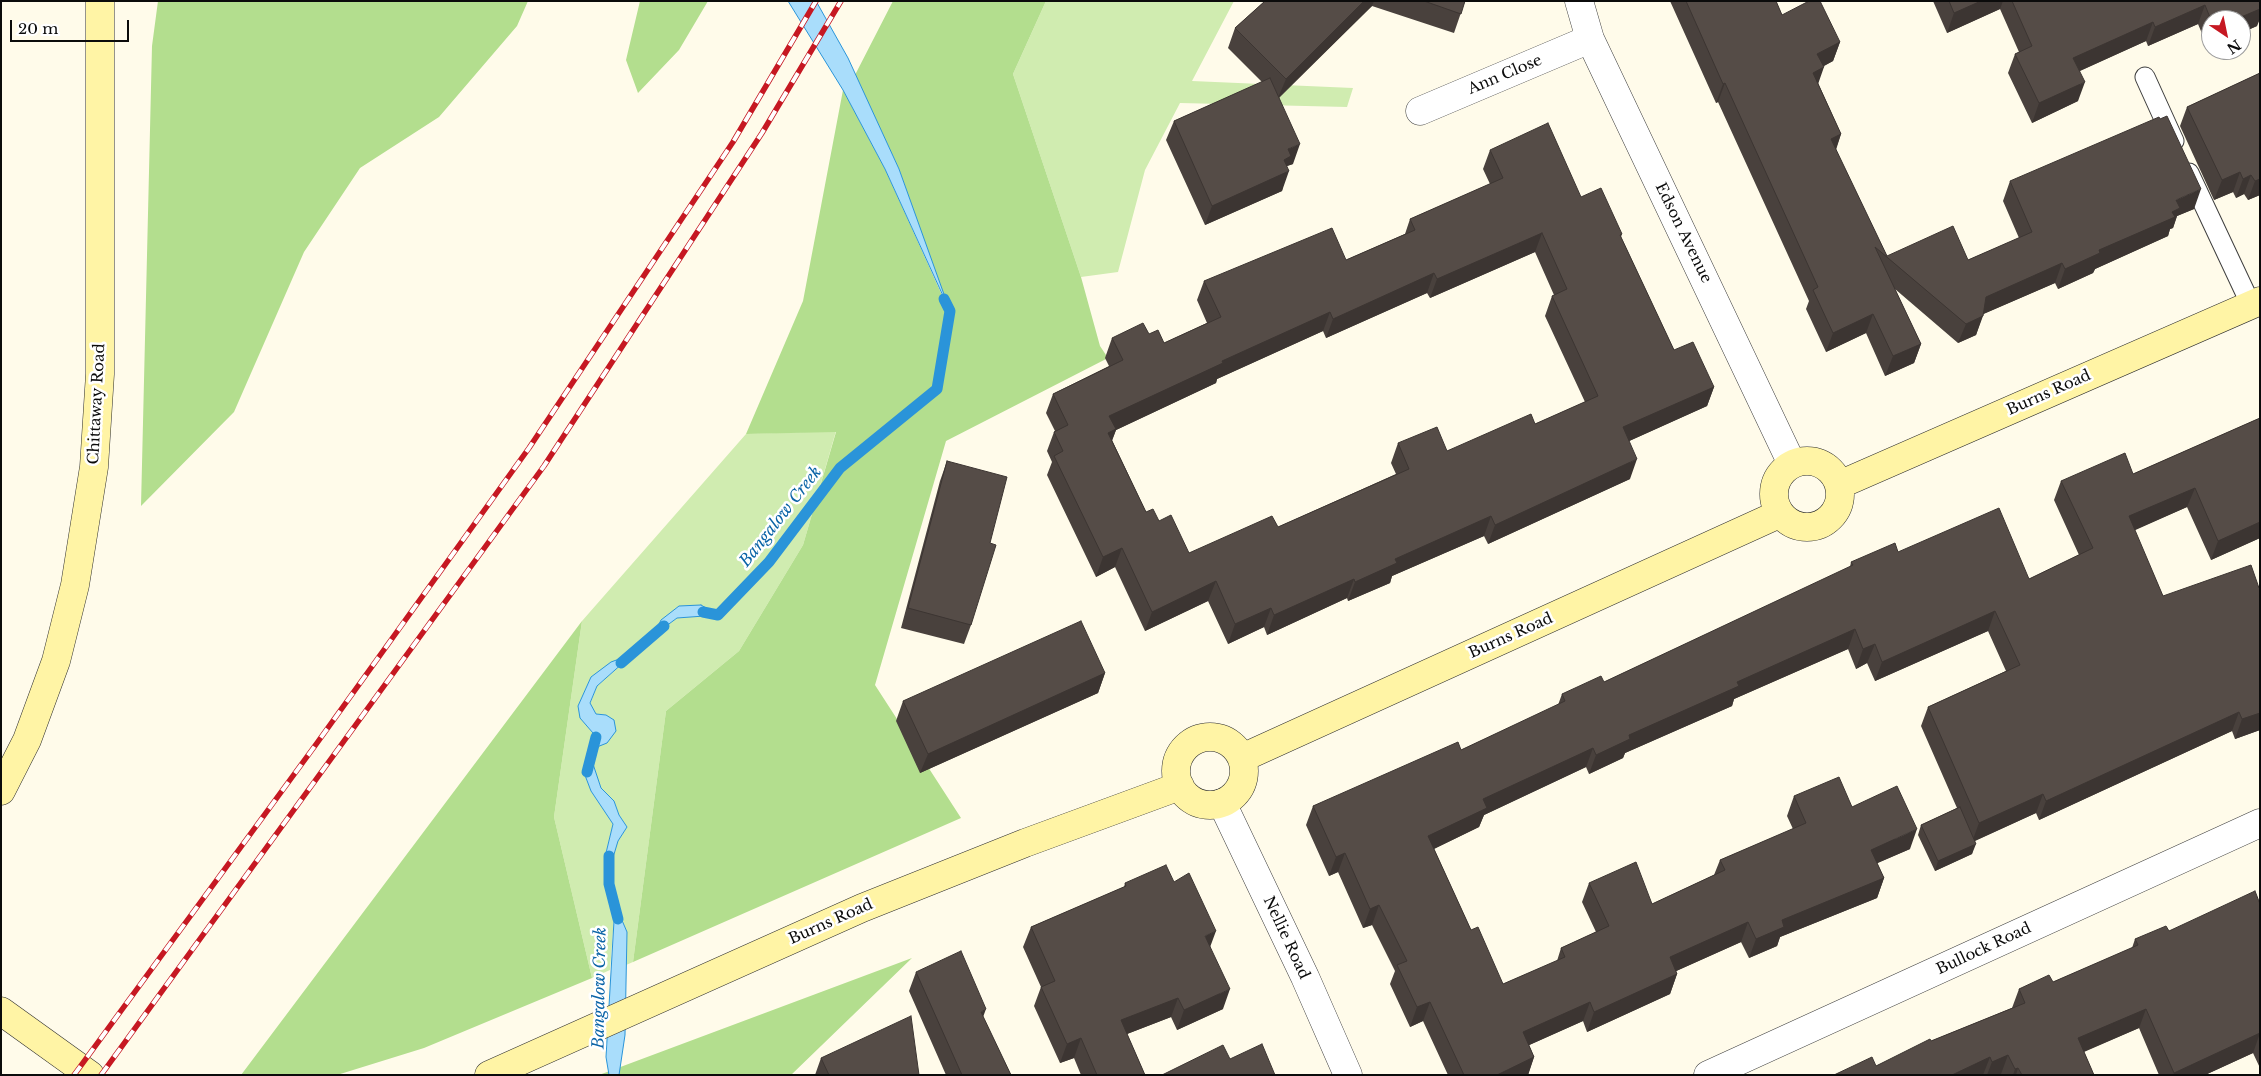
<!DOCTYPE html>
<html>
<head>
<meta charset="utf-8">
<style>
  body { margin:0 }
  #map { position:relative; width:2261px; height:1076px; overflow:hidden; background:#fffbea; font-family:"Libre Baskerville",serif }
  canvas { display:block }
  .frame { position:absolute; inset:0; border:2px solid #0b0b0b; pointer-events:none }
  .north { position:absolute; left:2201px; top:10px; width:50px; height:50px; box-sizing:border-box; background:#fff; border:1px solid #9d9d9d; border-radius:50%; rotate:146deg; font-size:14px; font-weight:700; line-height:20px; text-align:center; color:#0b0b0b }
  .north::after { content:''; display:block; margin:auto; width:18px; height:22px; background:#c61822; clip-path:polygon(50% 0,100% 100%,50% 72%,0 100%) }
  .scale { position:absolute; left:10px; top:20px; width:119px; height:22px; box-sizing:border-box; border:2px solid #0b0b0b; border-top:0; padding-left:6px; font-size:15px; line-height:18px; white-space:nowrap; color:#0b0b0b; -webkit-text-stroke:4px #fff; paint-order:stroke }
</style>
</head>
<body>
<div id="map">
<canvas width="2261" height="1076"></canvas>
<div class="frame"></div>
<div class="north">N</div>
<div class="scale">20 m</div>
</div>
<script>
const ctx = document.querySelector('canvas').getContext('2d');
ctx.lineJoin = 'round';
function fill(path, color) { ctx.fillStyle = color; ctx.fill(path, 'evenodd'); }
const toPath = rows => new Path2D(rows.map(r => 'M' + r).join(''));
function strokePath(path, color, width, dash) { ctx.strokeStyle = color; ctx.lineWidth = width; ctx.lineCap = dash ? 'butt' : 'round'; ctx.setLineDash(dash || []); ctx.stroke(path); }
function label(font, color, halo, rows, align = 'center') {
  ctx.font = font + ' "Libre Baskerville",serif'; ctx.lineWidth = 5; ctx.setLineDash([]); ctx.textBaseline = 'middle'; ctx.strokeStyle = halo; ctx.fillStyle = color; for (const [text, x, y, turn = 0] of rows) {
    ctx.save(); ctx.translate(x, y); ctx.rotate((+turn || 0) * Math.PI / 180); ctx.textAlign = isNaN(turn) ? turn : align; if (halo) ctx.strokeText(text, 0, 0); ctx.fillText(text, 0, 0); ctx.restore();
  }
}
const green = toPath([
  [1046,1,1234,1,1192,81,1353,88,1347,107,1180,103,1145,170,1118,272,1081,277,1013,74],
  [836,431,803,545,739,651,666,711,633,962,626,965,627,932,615,905,610,970,592,978,554,817,582,621,746,434],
  [679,606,717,614,677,618,654,634],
  [632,655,597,686,590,704,596,714,606,715,592,749,593,733,581,718,578,706,591,677],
  [590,759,601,788,614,801,619,815,627,827,618,841,606,853,613,824,591,791,584,770]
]);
const forest = toPath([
  [158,1,528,1,517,26,439,117,360,168,304,252,234,412,141,506,152,46],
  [640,1,708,1,679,50,638,93,626,60],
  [893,1,1046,1,1013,74,1081,277,1100,346,1108,358,946,441,875,685,961,818,633,962,666,711,739,651,803,545,836,432,746,434,803,301,843,90,885,169,946,304,899,169,855,75],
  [582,621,554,817,592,978,424,1048,337,1075,241,1075],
  [912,958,791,1075,599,1075]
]);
const water = toPath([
  [788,1,816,1,848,58,899,169,950,311,885,169,843,90,788,1],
  [701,605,718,615,677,618,654,635,661,620,679,606,701,605],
  [633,654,597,686,590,703,596,714,606,715,614,720,616,731,607,743,592,749,593,733,580,718,578,706,591,677,611,662,633,654],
  [591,758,601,788,614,801,619,815,627,827,618,841,609,871,606,853,613,824,591,791,583,770,591,758],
  [615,904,627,932,625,1035,619,1075,609,1075,606,1057,615,904]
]);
const stream = toPath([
  [703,612,718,615,769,562,840,468,937,389,950,311,944,299],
  [621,663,664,626],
  [587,772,596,737],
  [609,856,609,884,618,919]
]);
const lane = toPath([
  [2145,77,2174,141],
  [2189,173,2251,305]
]);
const street = toPath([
  [1579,1,1590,39,1792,464],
  [1420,111,1590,39],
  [1222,803,1305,977,1348,1075],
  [1708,1075,2260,823]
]);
const secondary = toPath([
  '1774 494a33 33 0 1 1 66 0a33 33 0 1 1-66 0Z',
  [1839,485,2260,301],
  '1176 771a34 34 0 1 1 68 0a34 34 0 1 1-68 0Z',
  [1242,758,1779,514],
  [1,791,27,740,56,661,75,585,94,467,100,374,100,1],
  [1,1011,90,1075],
  [489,1075,862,908,1025,843,1180,786]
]);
const rail = toPath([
  [74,1075,317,743,529,448,733,142,816,1],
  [101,1075,544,466,762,133,841,1]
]);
const wall = toPath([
  [1265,1,1465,1,1454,33,1372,6,1279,98,1293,164,1287,166,1282,191,1205,225,1166,140,1174,121,1262,82,1228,48,1235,28],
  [1670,1,1776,1,1782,15,1840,42,1833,61,1823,66,1818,83,1841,134,1836,150,1887,256,1968,260,2019,238,2003,201,2010,181,2194,209,2177,216,2173,228,2170,229,2168,236,2095,269,2093,273,2058,289,2055,283,1983,314,1976,335,1958,343,1895,289,1921,344,1914,363,1885,376,1866,333,1826,352,1806,309,1809,301,1718,102,1716,103],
  [1933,1,2260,1,2257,26,2241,33,2241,20,2211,20,2211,46,2208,48,2198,24,2148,46,2146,41,2080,71,2078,101,2032,123,2008,73,2015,54,2019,52,2000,9,1947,33],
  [2260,73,2260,195,2248,200,2244,194,2236,198,2233,192,2214,200,2180,126,2187,107],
  [1490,150,1581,197,1622,234,1621,237,1674,350,1714,387,1707,406,1629,441,1630,479,1488,544,1484,536,1392,576,1390,583,1348,601,1347,598,1267,635,1264,627,1228,644,1208,601,1145,631,1115,567,1096,577,1047,475,1052,462,1047,451,1054,432,1055,431,1046,413,1053,394,1109,366,1105,358,1112,338,1149,334,1164,343,1207,323,1197,300,1204,281,1346,260,1405,234,1410,219,1490,184,1483,169],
  [1535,252,1554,295,1552,296,1545,316,1585,402,1535,424,1447,451,1398,443,1391,463,1396,474,1278,527,1189,553,1159,521,1146,512,1112,440,1116,430,1216,383,1217,379,1323,331,1326,338,1427,293,1430,298],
  [2260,418,2260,538,2211,560,2187,507,2134,530,2163,596,2260,587,2260,730,2235,739,2232,731,2039,820,2036,813,1975,841,1972,854,1935,871,1918,835,1921,825,1957,808,1921,726,1928,707,2006,671,1988,631,1875,681,1867,663,1856,669,1848,649,1734,699,1732,706,1625,753,1623,758,1589,774,1586,767,1484,815,1479,827,1434,849,1471,930,1503,984,1557,961,1561,948,1596,932,1582,902,1589,883,1652,904,1714,875,1720,860,1793,829,1787,816,1794,796,1852,807,1910,849,1877,863,1884,878,1877,898,1780,937,1777,946,1749,958,1741,942,1676,971,1677,974,1670,994,1587,1032,1583,1021,1529,1045,1534,1057,1528,1075,1448,1075,1423,1021,1410,1027,1390,984,1395,971,1372,925,1363,928,1338,872,1329,876,1306,825,1313,806,1461,750,1558,705,1562,694,1604,682,1850,567,1851,562,1898,552,2029,579,2079,555,2054,500,2061,481,2133,474],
  [947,461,990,543,971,625,964,644,901,628,940,481],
  [1105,673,1098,693,920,773,896,721,903,701],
  [1174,882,1210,946,1223,1009,1177,1030,1171,1017,1127,1034,1145,1075,1081,1075,1074,1058,1060,1063,1034,1006,1041,987,1023,947,1031,927,1124,887,1125,883],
  [2260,904,2260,1068,2253,1053,2205,1075,2159,1075,2139,1028,2084,1052,2094,1075,1834,1075,1876,1066,1931,1041,2012,1008,2019,989,2053,982,2132,948,2135,939,2169,931],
  [916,972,983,1017,1011,1075,946,1075,909,991],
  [821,1058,919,1075,815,1075]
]);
const shadedWall = toPath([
  [1364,1,1374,1,1372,6,1278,98,1286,79],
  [1981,1,2003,1,2000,9,1947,33,1954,13],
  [2205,5,2198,24,2148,46,2155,27],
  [2260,9,2260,19,2257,26,2241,33,2241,20,2234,20],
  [2153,22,2146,41,2066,77,2073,58],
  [2211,38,2211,46,2208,48],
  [1840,42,1833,61,1810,74,1817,54],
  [1824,67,1817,87,1813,73],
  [2085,82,2078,101,2032,123,2039,103],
  [1725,83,1718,102,1716,103,1723,84],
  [1841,134,1834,154,1831,139],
  [1300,144,1293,164,1287,166,1284,173,1289,171,1282,191,1205,225,1212,206,1288,149],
  [2240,172,2233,192,2214,200,2222,180],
  [2251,175,2244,194,2236,198,2243,179],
  [2260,179,2260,195,2248,200,2255,181],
  [2201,189,2194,209,2177,216,2173,228,2170,229,2168,236,2095,269,2093,273,2058,289,2065,269,2099,250,2176,200],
  [1542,233,1535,252,1430,298,1437,279],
  [2062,263,2055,283,1979,316,1986,297],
  [1434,273,1427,293,1326,338,1333,319],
  [1330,312,1323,331,1217,379,1216,383,1116,430,1109,449,1101,452,1109,416,1222,361],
  [1873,314,1866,333,1826,352,1833,333],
  [1983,316,1976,335,1958,343,1966,324],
  [1921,344,1914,363,1885,376,1893,356],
  [1714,387,1707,406,1616,447,1623,427],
  [1637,459,1630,479,1488,544,1495,525],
  [2195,488,2187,507,2122,536,2129,516],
  [1491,516,1484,536,1392,576,1390,583,1348,601,1355,582,1395,559],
  [2260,522,2260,538,2211,560,2218,541],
  [1122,548,1115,567,1096,577,1103,557],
  [1354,579,1347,598,1267,635,1274,615],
  [1216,581,1208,601,1145,631,1152,612],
  [1271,608,1264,627,1228,644,1235,624],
  [1995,611,1988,631,1875,681,1882,662],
  [1855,629,1848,649,1734,699,1732,706,1625,753,1623,758,1589,774,1596,755,1629,735,1737,682],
  [1875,644,1867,663,1856,669,1863,649],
  [1105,673,1098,693,920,773,928,754],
  [2239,712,2232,731,2039,820,2046,801],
  [2260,713,2260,730,2235,739,2242,719],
  [1593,748,1586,767,1484,815,1479,827,1421,855,1428,836,1483,799],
  [2043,794,2036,813,1972,842,1979,823],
  [1917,829,1910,849,1864,869,1871,850],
  [1976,844,1972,854,1935,871,1938,861],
  [1345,853,1338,872,1329,876,1336,857],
  [1884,878,1877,898,1780,937,1777,946,1749,958,1756,939,1782,920],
  [1379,905,1372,925,1363,928,1370,909],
  [1748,922,1741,942,1663,977,1670,957],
  [1216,931,1209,950,1205,936],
  [1677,974,1670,994,1587,1032,1594,1012],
  [1230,989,1223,1009,1177,1030,1184,1010],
  [1178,998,1171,1017,1114,1039,1121,1020],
  [1430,1002,1423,1021,1410,1027,1417,1007],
  [1590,1002,1583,1021,1516,1051,1523,1032],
  [986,1009,979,1028,981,1012],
  [2146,1009,2139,1028,2071,1057,2078,1038],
  [2260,1033,2253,1053,2205,1075,2173,1075,2174,1073],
  [1081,1038,1074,1058,1060,1063,1067,1044],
  [2008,1055,2001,1074,1987,1075,1992,1062],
  [1534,1057,1528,1075,1497,1075],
  [1990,1057,1983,1075,1952,1075],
  [2018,1068,2016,1075,2013,1075,2015,1069]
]);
const building = toPath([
  [1265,1,1364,1,1286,79,1235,28,1265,1],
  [1424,1,1465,1,1461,14,1424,1],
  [1686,1,1776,1,1782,15,1809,1,1820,1,1840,42,1817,54,1824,67,1813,73,1841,134,1831,139,1887,256,1953,226,1968,260,2032,232,2010,181,2159,117,2160,119,2167,116,2201,189,2176,200,2180,208,2172,212,2175,217,2099,250,2100,253,2065,269,2062,263,1986,297,1983,316,1966,324,1875,247,1921,344,1893,356,1873,314,1833,333,1813,290,1818,287,1725,83,1723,84,1686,1],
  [1949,1,1981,1,1954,13,1949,1],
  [2012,1,2260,1,2260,9,2234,20,2211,20,2205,5,2155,27,2153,22,2073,58,2085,82,2039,103,2015,54,2032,46,2012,1],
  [2260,73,2260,179,2255,181,2251,175,2243,179,2240,172,2222,180,2187,107,2260,73],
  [1270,78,1300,144,1288,149,1291,156,1284,160,1289,171,1212,206,1174,121,1270,78],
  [1548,123,1581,197,1601,188,1622,234,1620,235,1674,350,1693,342,1714,387,1623,427,1637,459,1495,525,1491,516,1395,559,1397,563,1355,582,1354,579,1274,615,1271,608,1235,624,1216,581,1152,612,1122,548,1103,557,1054,456,1063,451,1054,432,1068,425,1053,394,1123,360,1112,338,1143,323,1149,334,1158,330,1164,343,1221,317,1204,281,1332,228,1346,260,1415,230,1410,219,1503,178,1490,150,1548,123],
  [1542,233,1567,289,1552,296,1598,396,1535,424,1531,414,1447,451,1437,427,1398,443,1409,469,1278,527,1272,516,1189,553,1171,515,1159,521,1153,509,1146,512,1108,433,1116,429,1109,416,1223,363,1222,361,1330,312,1333,319,1434,273,1437,279,1542,233],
  [2260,418,2260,522,2218,541,2195,488,2129,516,2163,596,2251,565,2259,588,2260,587,2260,713,2242,719,2239,712,2046,801,2043,794,1979,823,1928,707,2020,665,1995,611,1882,662,1875,644,1863,649,1855,629,1737,682,1739,686,1629,735,1630,739,1596,755,1593,748,1483,799,1487,808,1428,836,1471,930,1478,927,1503,984,1565,957,1561,948,1609,926,1589,883,1636,862,1652,904,1725,870,1720,860,1806,823,1794,796,1839,777,1852,807,1897,786,1917,829,1871,850,1884,878,1782,920,1784,927,1756,939,1748,922,1670,957,1677,974,1594,1012,1590,1002,1523,1032,1534,1057,1497,1075,1464,1075,1430,1002,1417,1007,1397,965,1407,961,1379,905,1370,909,1345,853,1336,857,1313,806,1458,742,1461,750,1565,701,1562,694,1601,676,1604,682,1853,565,1851,562,1895,543,1898,552,1999,508,2029,579,2093,548,2061,481,2125,453,2133,474,2260,418],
  [947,461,1007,477,990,543,996,545,971,625,908,608,947,461],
  [1081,621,1105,673,928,754,903,701,1081,621],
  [1960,807,1976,844,1938,861,1921,825,1960,807],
  [1166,865,1174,882,1189,873,1216,931,1205,936,1230,989,1184,1010,1178,998,1121,1020,1145,1075,1097,1075,1081,1038,1067,1044,1041,987,1055,981,1031,927,1126,886,1125,883,1166,865],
  [2255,891,2260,904,2260,1033,2174,1073,2146,1009,2078,1038,2094,1075,2022,1075,2018,1068,2015,1069,2008,1055,1992,1062,1990,1057,1952,1075,1834,1075,1872,1057,1876,1066,1930,1039,1931,1041,2025,1003,2019,989,2049,975,2053,982,2138,945,2135,939,2166,926,2169,931,2255,891],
  [961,951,986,1009,981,1012,1011,1075,962,1075,916,972,961,951],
  [911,1016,919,1075,829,1075,821,1058,911,1016],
  [1262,1044,1275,1075,1162,1075,1223,1045,1230,1059,1262,1044]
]);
const streetNames = [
  ["Ann Close",1505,75,-23],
  ["Edson Avenue",1683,233,64],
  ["Burns Road",2049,393,-24],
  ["Chittaway Road",97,404,-87],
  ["Burns Road",1511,636,-24],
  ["Burns Road",831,922,-24],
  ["Nellie Road",1286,938,65],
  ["Bullock Road",1984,949,-25]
];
const waterNames = [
  ["Bangalow Creek",781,517,-52],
  ["Bangalow Creek",600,988,-89]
];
fill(green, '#d0ecb0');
fill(forest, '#b3de8e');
fill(water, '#a9ddfb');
strokePath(water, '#2a94d9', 1);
strokePath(stream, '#2a94d9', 11);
strokePath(lane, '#3e3e3e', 21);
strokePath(street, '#3e3e3e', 29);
strokePath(secondary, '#2d2d2d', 29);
strokePath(lane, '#fff', 19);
strokePath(street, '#fff', 28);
strokePath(secondary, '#fff4a5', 28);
strokePath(rail, '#c61822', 5.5);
strokePath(rail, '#fff', 4, [11]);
fill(wall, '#49413d');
fill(shadedWall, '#3c3532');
fill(building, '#554c47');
strokePath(building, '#3c3532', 1);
label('15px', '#0b0b0b', '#fff', streetNames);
label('italic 16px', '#0b64a7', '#fff', waterNames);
</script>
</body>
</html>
